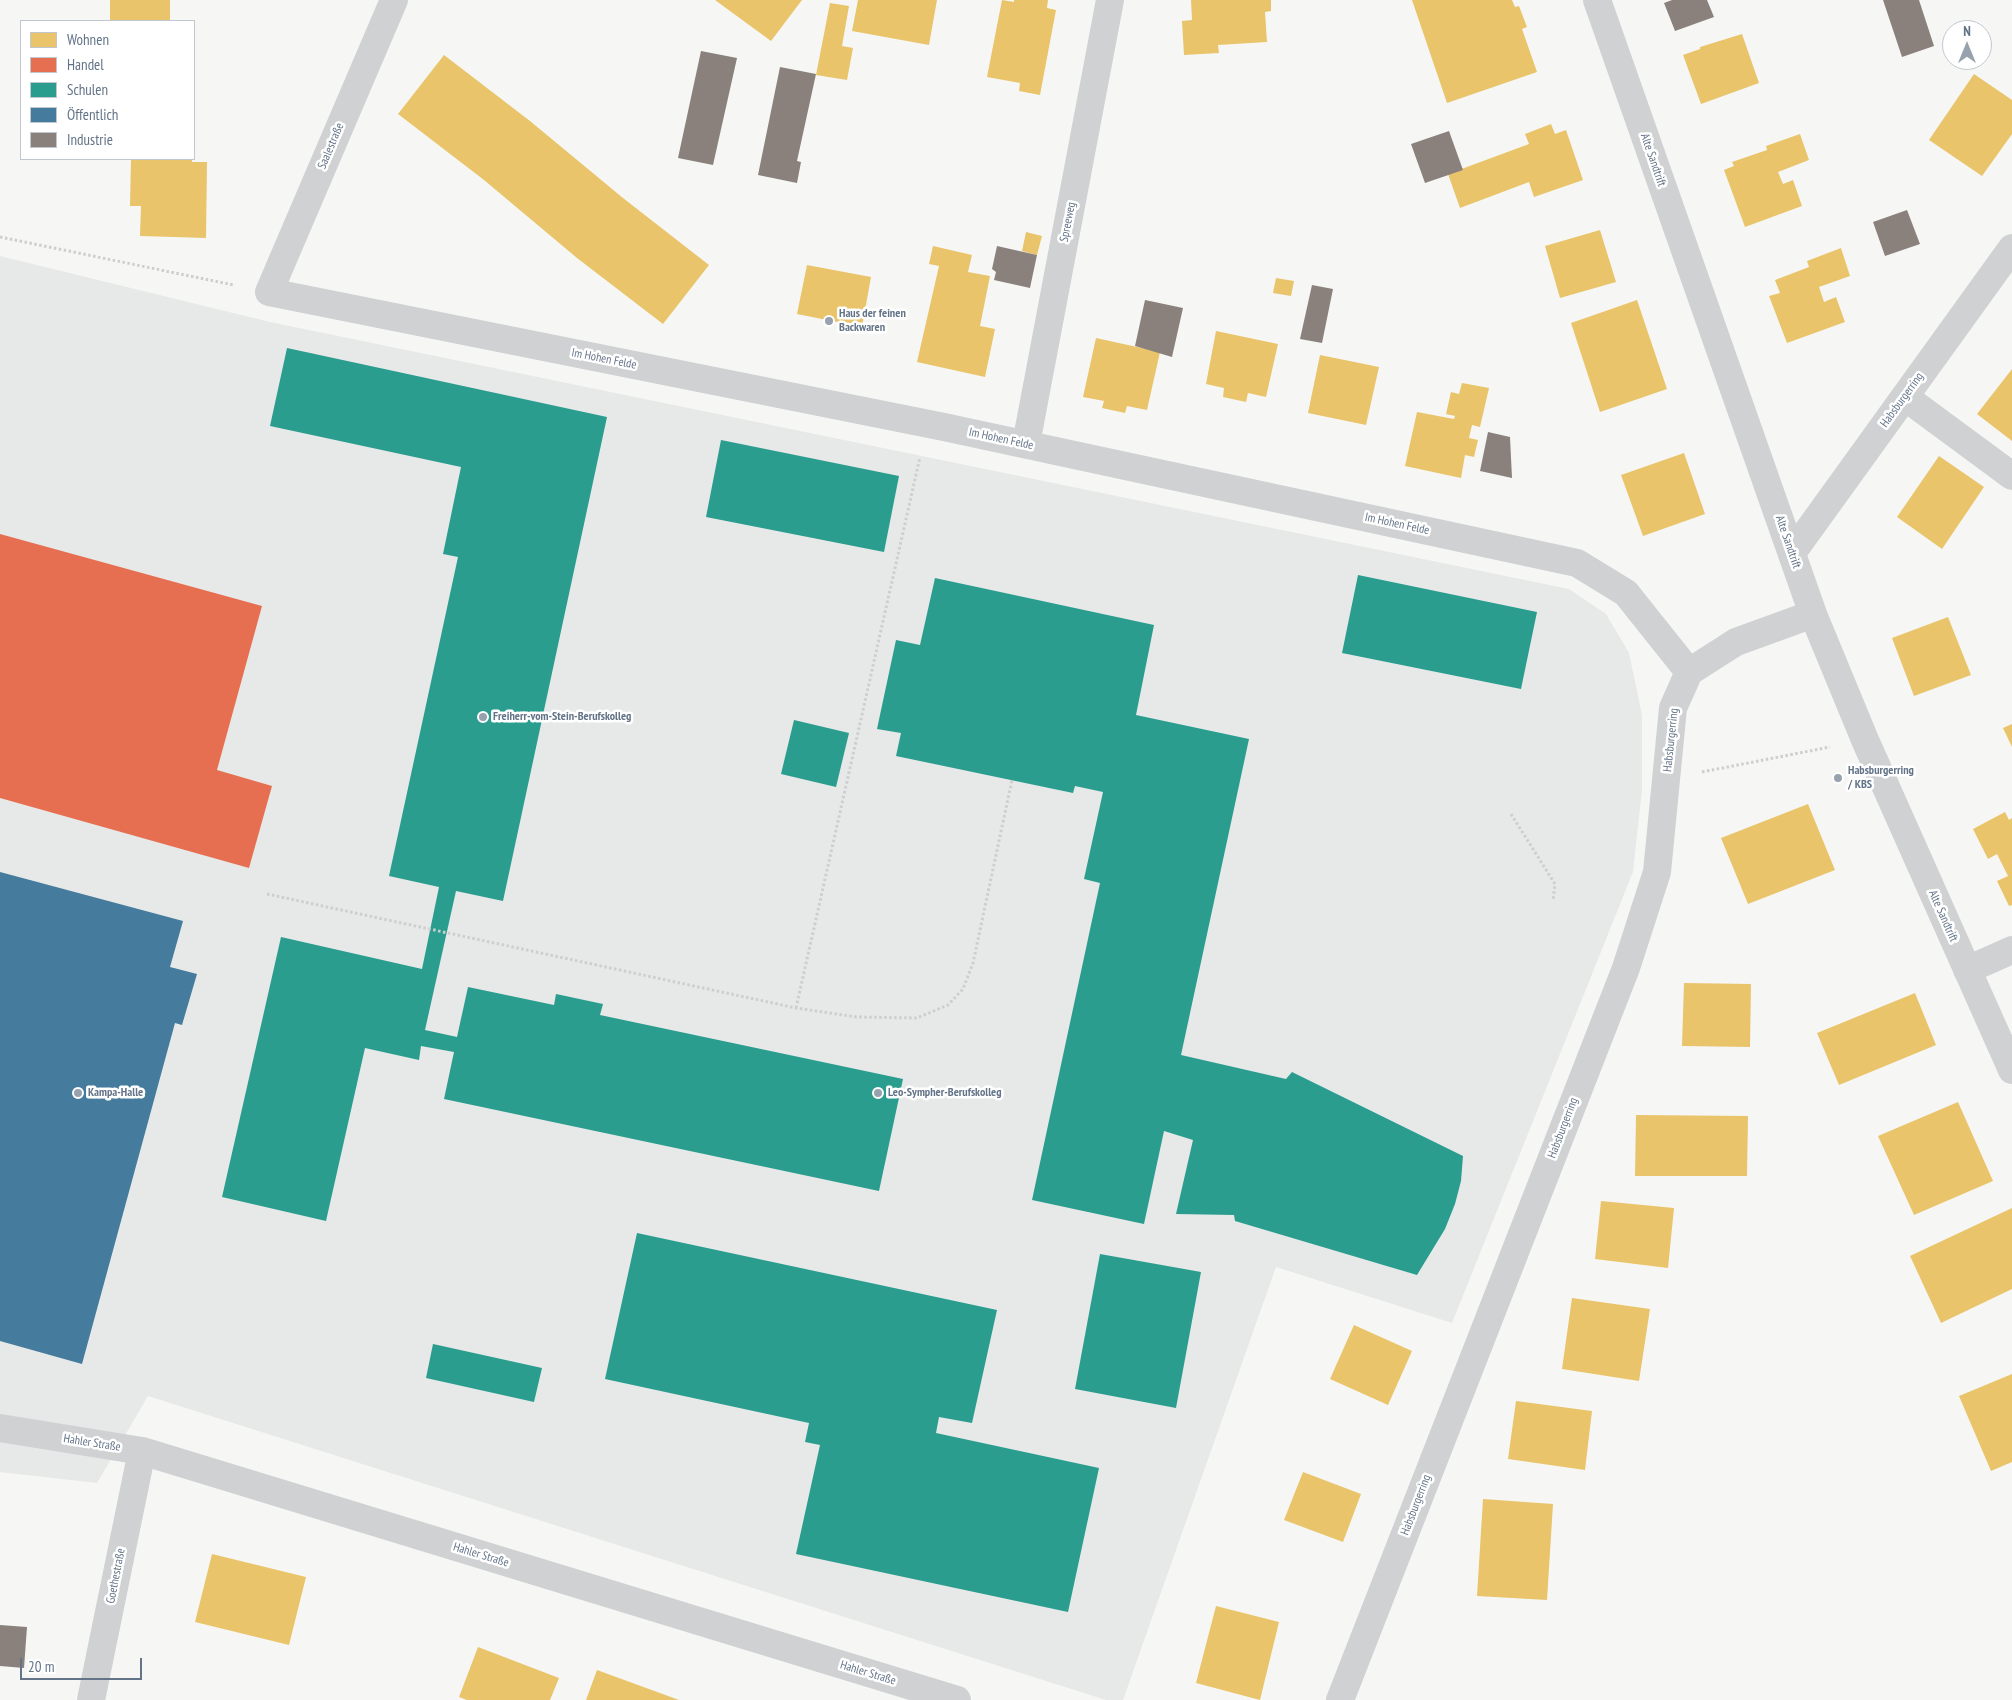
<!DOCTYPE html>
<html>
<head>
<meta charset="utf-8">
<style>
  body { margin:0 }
  #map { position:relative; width:2012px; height:1700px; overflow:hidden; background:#f6f7f5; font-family:"PT Sans Narrow",sans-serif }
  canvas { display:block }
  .legend { position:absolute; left:20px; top:20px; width:175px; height:140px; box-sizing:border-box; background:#fff; border:1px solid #c1c7cf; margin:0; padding:6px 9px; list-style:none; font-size:15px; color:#647488 }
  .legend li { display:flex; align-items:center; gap:10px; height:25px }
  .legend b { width:25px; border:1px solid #c1c7cf }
  .north { position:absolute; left:1942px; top:20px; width:50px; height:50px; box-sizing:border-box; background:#fff; border:1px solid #c1c7cf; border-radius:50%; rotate:0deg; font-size:14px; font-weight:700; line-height:20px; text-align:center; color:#647488 }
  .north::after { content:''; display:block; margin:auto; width:18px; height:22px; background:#97a2ae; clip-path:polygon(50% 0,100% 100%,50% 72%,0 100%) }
  .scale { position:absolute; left:20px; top:1658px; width:122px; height:22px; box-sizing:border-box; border:2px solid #647488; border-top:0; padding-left:6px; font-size:15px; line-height:18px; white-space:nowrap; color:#647488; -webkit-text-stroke:4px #fff; paint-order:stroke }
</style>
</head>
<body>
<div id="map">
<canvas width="2012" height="1700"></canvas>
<ul class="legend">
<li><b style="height:14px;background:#e9c46a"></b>Wohnen</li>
<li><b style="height:14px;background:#e76f51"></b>Handel</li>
<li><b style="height:14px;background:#2a9d8f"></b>Schulen</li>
<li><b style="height:14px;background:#457b9d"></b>Öffentlich</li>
<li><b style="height:14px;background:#8a817c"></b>Industrie</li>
</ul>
<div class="north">N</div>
<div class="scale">20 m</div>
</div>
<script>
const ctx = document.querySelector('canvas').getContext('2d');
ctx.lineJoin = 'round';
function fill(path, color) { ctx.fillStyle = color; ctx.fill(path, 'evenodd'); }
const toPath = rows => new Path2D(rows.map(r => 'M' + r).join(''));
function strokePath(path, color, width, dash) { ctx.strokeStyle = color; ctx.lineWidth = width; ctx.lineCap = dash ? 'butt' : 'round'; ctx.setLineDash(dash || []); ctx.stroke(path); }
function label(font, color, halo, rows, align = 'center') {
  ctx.font = font + ' "PT Sans Narrow",sans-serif'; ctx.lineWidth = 5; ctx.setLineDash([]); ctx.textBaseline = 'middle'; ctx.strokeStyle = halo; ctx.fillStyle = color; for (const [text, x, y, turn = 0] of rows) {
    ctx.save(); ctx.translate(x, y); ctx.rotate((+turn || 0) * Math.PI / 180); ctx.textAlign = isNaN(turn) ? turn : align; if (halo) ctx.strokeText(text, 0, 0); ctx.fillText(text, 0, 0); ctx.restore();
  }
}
const built = toPath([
  [0,256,270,322,1569,589,1606,614,1629,653,1642,715,1642,790,1633,872,1452,1323,1276,1267,1123,1700,1106,1700,148,1396,97,1483,0,1472]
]);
const homes = toPath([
  [110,0,170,0,170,21,110,21],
  [715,0,802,0,771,41],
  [858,0,937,0,929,45,852,31],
  [1002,0,1014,2,1014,0,1048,0,1047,8,1056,10,1040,95,1019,91,1020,83,987,77],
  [1191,0,1271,0,1271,11,1265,12,1267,42,1218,45,1219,53,1184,55,1182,21,1192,20],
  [1412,0,1512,0,1515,7,1519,6,1527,27,1522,29,1537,72,1447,103],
  [830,3,849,6,842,46,853,48,847,80,816,75],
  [1742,34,1759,83,1701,104,1683,55,1700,49,1700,47],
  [444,55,530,121,623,198,709,265,663,324,577,258,484,180,398,114],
  [1974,74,2012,100,2012,134,1982,176,1929,140],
  [1551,124,1555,134,1566,130,1583,180,1534,197,1529,182,1460,208,1448,174,1529,144,1525,134],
  [1800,134,1809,160,1778,172,1783,184,1793,180,1802,206,1745,227,1724,170,1734,166,1732,162,1767,150,1766,146],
  [131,159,192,159,192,162,207,162,206,238,140,236,141,206,130,206],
  [1600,230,1616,282,1560,298,1545,246],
  [1026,232,1042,236,1037,255,1022,251],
  [933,246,972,255,968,272,990,276,980,326,995,329,985,377,917,362,939,266,929,264],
  [1841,248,1850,276,1819,287,1824,302,1836,297,1845,322,1787,343,1769,296,1780,293,1775,280,1809,267,1807,261],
  [807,265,871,277,862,327,797,314],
  [1276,278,1294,281,1291,296,1273,293],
  [1637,300,1667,389,1600,412,1571,323],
  [1216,331,1278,344,1266,397,1248,393,1246,402,1223,397,1224,388,1206,384],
  [1096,338,1160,352,1147,410,1127,406,1125,413,1102,408,1104,401,1083,397],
  [1320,355,1379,367,1366,425,1308,413],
  [2012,369,2012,441,1977,414],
  [1462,383,1489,388,1480,427,1472,425,1469,438,1478,440,1474,457,1465,455,1461,478,1405,466,1417,412,1454,419,1455,416,1446,414,1451,392,1459,394],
  [1684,453,1705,514,1643,536,1621,475],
  [1939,456,1984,487,1942,549,1897,517],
  [1948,617,1971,675,1914,696,1892,638],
  [2012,724,2012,747,2003,728],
  [1808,804,1835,870,1748,904,1721,838],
  [2005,812,2009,820,2012,818,2012,905,2009,906,1997,881,2008,876,1997,854,1988,859,1973,829],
  [1684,983,1751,984,1750,1047,1682,1046],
  [1915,993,1936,1045,1839,1085,1817,1033],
  [1958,1102,1993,1181,1914,1215,1878,1136],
  [1636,1115,1748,1116,1747,1176,1635,1176],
  [1601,1201,1674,1208,1668,1268,1595,1259],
  [2012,1208,2012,1289,1941,1323,1910,1256],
  [1572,1298,1650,1309,1639,1381,1562,1369],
  [1354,1325,1412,1351,1388,1405,1330,1379],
  [2012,1374,2012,1462,1991,1471,1959,1396],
  [1516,1401,1592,1411,1585,1470,1508,1459],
  [1303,1472,1361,1494,1343,1542,1284,1520],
  [1483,1499,1553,1504,1547,1600,1477,1596],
  [212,1554,306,1577,289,1645,195,1622],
  [1216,1606,1279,1622,1260,1700,1196,1683],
  [478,1647,559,1678,550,1700,467,1700,459,1697],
  [597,1670,679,1700,586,1700]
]);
const shops = toPath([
  [0,534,262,606,217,770,272,786,249,868,0,798]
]);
const schools = toPath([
  [287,348,607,417,503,901,456,891,425,1030,457,1037,468,987,554,1005,556,994,603,1004,600,1015,903,1079,879,1191,444,1099,454,1052,421,1046,419,1060,365,1048,326,1221,222,1197,281,937,422,969,439,887,389,876,458,557,443,554,461,467,270,426],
  [721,440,899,476,884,552,706,517],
  [1358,575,1537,612,1521,689,1342,653],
  [935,578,1154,625,1136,715,1249,739,1181,1055,1286,1079,1292,1072,1463,1156,1461,1181,1455,1204,1445,1229,1417,1275,1235,1221,1234,1215,1176,1214,1193,1140,1164,1131,1144,1224,1032,1200,1100,883,1084,879,1103,792,1075,786,1073,793,896,756,901,733,877,729,896,640,920,645],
  [794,720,849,733,836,787,781,774],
  [637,1233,997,1310,972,1423,939,1417,936,1433,1099,1468,1068,1612,796,1554,820,1445,805,1442,809,1423,605,1379],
  [1100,1254,1201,1272,1176,1408,1075,1389],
  [433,1344,542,1368,534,1402,426,1378]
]);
const public = toPath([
  [0,872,183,921,170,967,197,974,182,1025,175,1023,82,1364,0,1341]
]);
const industry = toPath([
  [1672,0,1707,0,1714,17,1675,31,1664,3],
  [1883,0,1919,0,1934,46,1902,57],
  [701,51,737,58,713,165,678,158],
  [780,67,816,74,797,161,801,162,797,183,758,175],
  [1449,131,1463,170,1425,183,1411,144],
  [1907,210,1920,244,1885,256,1873,222],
  [997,246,1037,255,1030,288,994,280,996,272,992,269],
  [1312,285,1333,289,1322,343,1300,339],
  [1145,300,1183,308,1172,357,1135,346],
  [1488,432,1510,437,1512,478,1480,471],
  [0,1625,27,1627,24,1668,0,1666]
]);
const path = toPath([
  [0,237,234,285],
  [1702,772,1830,747],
  [1511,814,1555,884,1553,901],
  [267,894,796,1008,857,1017,917,1018,948,1005,963,989,973,963,1012,780],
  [796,1008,920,457]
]);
const minor = toPath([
  [394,0,269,292,944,427,1577,563,1626,593,1689,672],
  [1597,0,1813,614,1865,740,2012,1070],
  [1905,397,2012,476],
  [1026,444,1110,0],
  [1792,553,2012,248],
  [1967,970,2012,950],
  [0,1428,142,1451,957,1700],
  [91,1700,142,1451],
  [1340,1700,1626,968,1657,872,1673,708,1689,672,1736,642,1813,614]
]);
const markers = [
  [829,321,5,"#97a2ae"],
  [483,717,5,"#97a2ae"],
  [1838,778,5,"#97a2ae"],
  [78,1093,5,"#97a2ae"],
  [878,1093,5,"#97a2ae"]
];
const streetNames = [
  ["Saalestraße",331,146,-67],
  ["Alte Sandtrift",1653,160,71],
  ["Spreeweg",1068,222,-79],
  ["Im Hohen Felde",604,359,11],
  ["Habsburgerring",1902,400,-54],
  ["Im Hohen Felde",1001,439,12],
  ["Im Hohen Felde",1397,524,12],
  ["Alte Sandtrift",1788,542,71],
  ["Habsburgerring",1671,740,-84],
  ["Alte Sandtrift",1943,916,66],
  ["Habsburgerring",1563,1128,-69],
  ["Hahler Straße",92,1443,9],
  ["Habsburgerring",1416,1505,-69],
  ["Hahler Straße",481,1555,17],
  ["Goethestraße",116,1576,-79],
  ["Hahler Straße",868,1673,17]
];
const poiNames = [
  ["Haus der feinen",839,314],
  ["Backwaren",839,328],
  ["Freiherr-vom-Stein-Berufskolleg",493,717],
  ["Habsburgerring",1848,771],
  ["/ KBS",1848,785],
  ["Kampa-Halle",88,1093],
  ["Leo-Sympher-Berufskolleg",888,1093]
];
fill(built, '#e6e9e8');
fill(homes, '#e9c46a');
fill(shops, '#e76f51');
fill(schools, '#2a9d8f');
fill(public, '#457b9d');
fill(industry, '#8a817c');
strokePath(path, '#cdcecf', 3, [2.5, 2.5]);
strokePath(minor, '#d0d1d2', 28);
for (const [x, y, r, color] of markers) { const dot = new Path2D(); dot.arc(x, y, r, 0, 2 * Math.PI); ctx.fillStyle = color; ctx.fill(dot); strokePath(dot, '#fff', 2); }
label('12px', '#647488', '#fff', streetNames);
label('bold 12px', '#647488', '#fff', poiNames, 'left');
</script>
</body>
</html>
